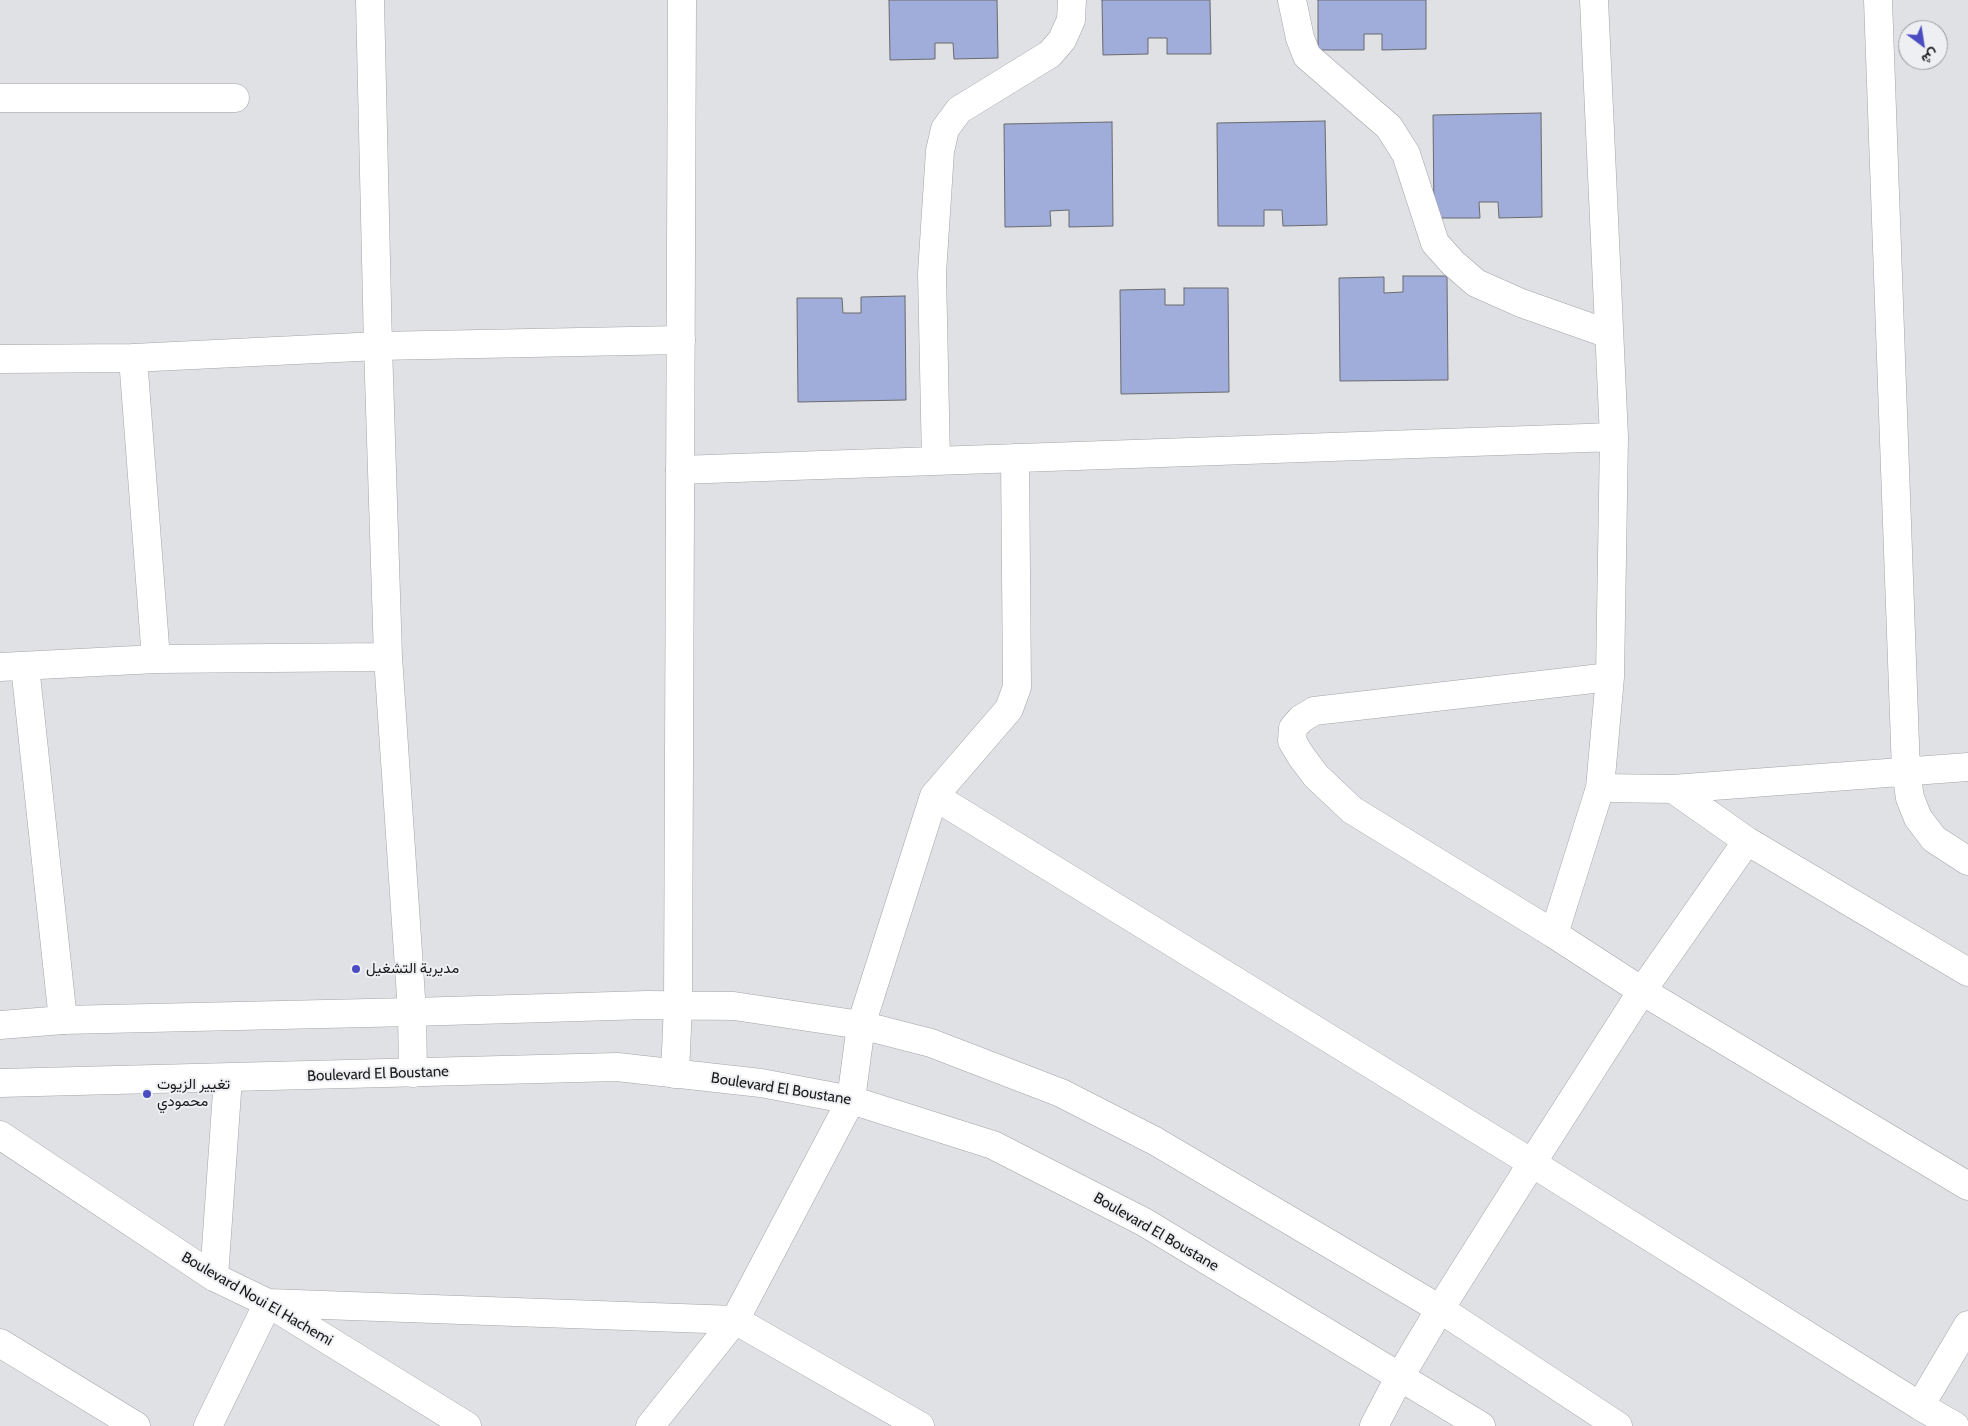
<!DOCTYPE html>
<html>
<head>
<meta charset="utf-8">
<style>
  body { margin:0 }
  #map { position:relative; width:1968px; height:1426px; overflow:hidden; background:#e0e1e5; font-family:Cabin,Vazirmatn,sans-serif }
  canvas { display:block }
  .north { position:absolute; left:1898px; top:20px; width:50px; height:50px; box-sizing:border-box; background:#eeeff2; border:1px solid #999a9c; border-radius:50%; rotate:149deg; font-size:14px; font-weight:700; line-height:20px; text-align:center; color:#1a1a1b }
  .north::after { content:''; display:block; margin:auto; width:18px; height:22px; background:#4b4cc2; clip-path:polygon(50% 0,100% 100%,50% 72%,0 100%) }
</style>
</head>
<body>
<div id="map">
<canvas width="1968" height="1426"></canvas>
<div class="north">ش</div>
</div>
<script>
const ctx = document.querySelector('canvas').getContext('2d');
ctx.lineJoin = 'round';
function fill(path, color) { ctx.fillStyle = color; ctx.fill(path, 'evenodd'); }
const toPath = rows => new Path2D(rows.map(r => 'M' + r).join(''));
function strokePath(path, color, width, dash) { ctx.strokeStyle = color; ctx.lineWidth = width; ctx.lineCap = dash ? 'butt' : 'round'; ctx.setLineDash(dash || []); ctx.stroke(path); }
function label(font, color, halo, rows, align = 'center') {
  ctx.font = font + ' Cabin,Vazirmatn,sans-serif'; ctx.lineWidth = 4; ctx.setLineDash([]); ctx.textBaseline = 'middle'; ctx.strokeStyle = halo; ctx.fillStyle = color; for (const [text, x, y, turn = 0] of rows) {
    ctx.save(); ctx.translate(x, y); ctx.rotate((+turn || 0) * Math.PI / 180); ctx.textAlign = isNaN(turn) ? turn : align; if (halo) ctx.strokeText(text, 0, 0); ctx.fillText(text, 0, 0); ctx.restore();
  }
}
const building = toPath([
  [889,0,997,0,998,58,954,59,953,43,935,43,935,59,890,60,889,0],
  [1102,0,1210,0,1211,54,1167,54,1167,38,1148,38,1148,54,1103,55,1102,0],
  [1318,0,1426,0,1426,49,1382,50,1382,34,1364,34,1364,50,1318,50,1318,0],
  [1541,113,1542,217,1499,218,1498,202,1479,202,1480,218,1434,218,1433,115,1541,113],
  [1325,121,1327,225,1283,226,1282,210,1264,210,1264,226,1218,226,1217,123,1325,121],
  [1112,122,1113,226,1069,227,1069,210,1050,211,1051,226,1005,227,1004,124,1112,122],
  [1403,276,1447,276,1448,380,1340,381,1339,278,1384,277,1384,293,1403,292,1403,276],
  [1184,288,1228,288,1229,392,1121,394,1120,290,1165,289,1165,305,1184,305,1184,288],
  [905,296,906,400,798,402,797,298,842,298,843,313,861,313,861,297,905,296]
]);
const street = toPath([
  [370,0,378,346,388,657,412,1012,413,1073],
  [1292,0,1300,38,1307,56,1389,127,1406,154,1435,243,1453,263,1476,283,1521,303,1609,334],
  [1878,0,1906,771,1910,798,1918,818,1934,839,1968,861],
  [0,98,235,98],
  [133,358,156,659],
  [0,359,133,358,378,346,681,340],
  [936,461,932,273,940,151,945,129,959,110,1050,54,1062,40,1071,20,1072,0],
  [680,470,1614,437],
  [25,666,63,1020],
  [0,667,156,659,388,657],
  [1610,677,1314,711,1301,719,1293,728,1292,741,1301,756,1316,776,1352,810,1554,934,1642,991,1968,1186],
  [1600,788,1673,789,1968,767],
  [1673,789,1747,841,1968,972],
  [934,796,1532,1163,1920,1406,1955,1426],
  [1554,934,1600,788,1610,677,1614,437,1594,0],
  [0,1135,214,1277,268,1303,467,1426],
  [214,1277,228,1078],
  [0,1343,136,1426],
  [1920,1406,1968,1325],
  [208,1426,268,1303,735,1320,920,1426],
  [650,1426,735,1320,851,1100,861,1025,934,796,1009,709,1017,687,1015,458],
  [1374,1426,1399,1378,1440,1309,1532,1163,1642,991,1747,841]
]);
const secondary = toPath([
  [0,1025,63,1020,412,1012,647,1005,734,1006,861,1025,931,1043,1061,1093,1155,1141,1440,1309,1618,1426],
  [675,1074,678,1005,682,0],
  [0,1083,617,1067,761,1083,851,1100,993,1145,1144,1222,1481,1426]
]);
const markers = [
  [356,969,5,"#4b4cc2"],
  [147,1094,5,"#4b4cc2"]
];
const poiNames = [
  ["مديرية التشغيل",366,969],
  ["تغيير الزيوت",157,1085],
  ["محمودي",157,1102]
];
const streetNames = [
  ["Boulevard El Boustane",378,1074,-2],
  ["Boulevard El Boustane",781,1089,9],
  ["Boulevard El Boustane",1156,1232,30],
  ["Boulevard Noui El Hachemi",257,1299,30]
];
fill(building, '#a0acd9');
strokePath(building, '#696a6d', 1);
strokePath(street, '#a3a4a7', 29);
strokePath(secondary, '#a3a4a7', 29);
strokePath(street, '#fff', 28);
strokePath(secondary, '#fff', 28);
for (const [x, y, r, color] of markers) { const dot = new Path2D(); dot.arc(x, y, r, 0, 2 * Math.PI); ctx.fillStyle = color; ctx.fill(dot); strokePath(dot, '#eeeff2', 2); }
label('15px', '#1a1a1b', '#eeeff2', poiNames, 'left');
label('15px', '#1a1a1b', '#eeeff2', streetNames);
</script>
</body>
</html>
